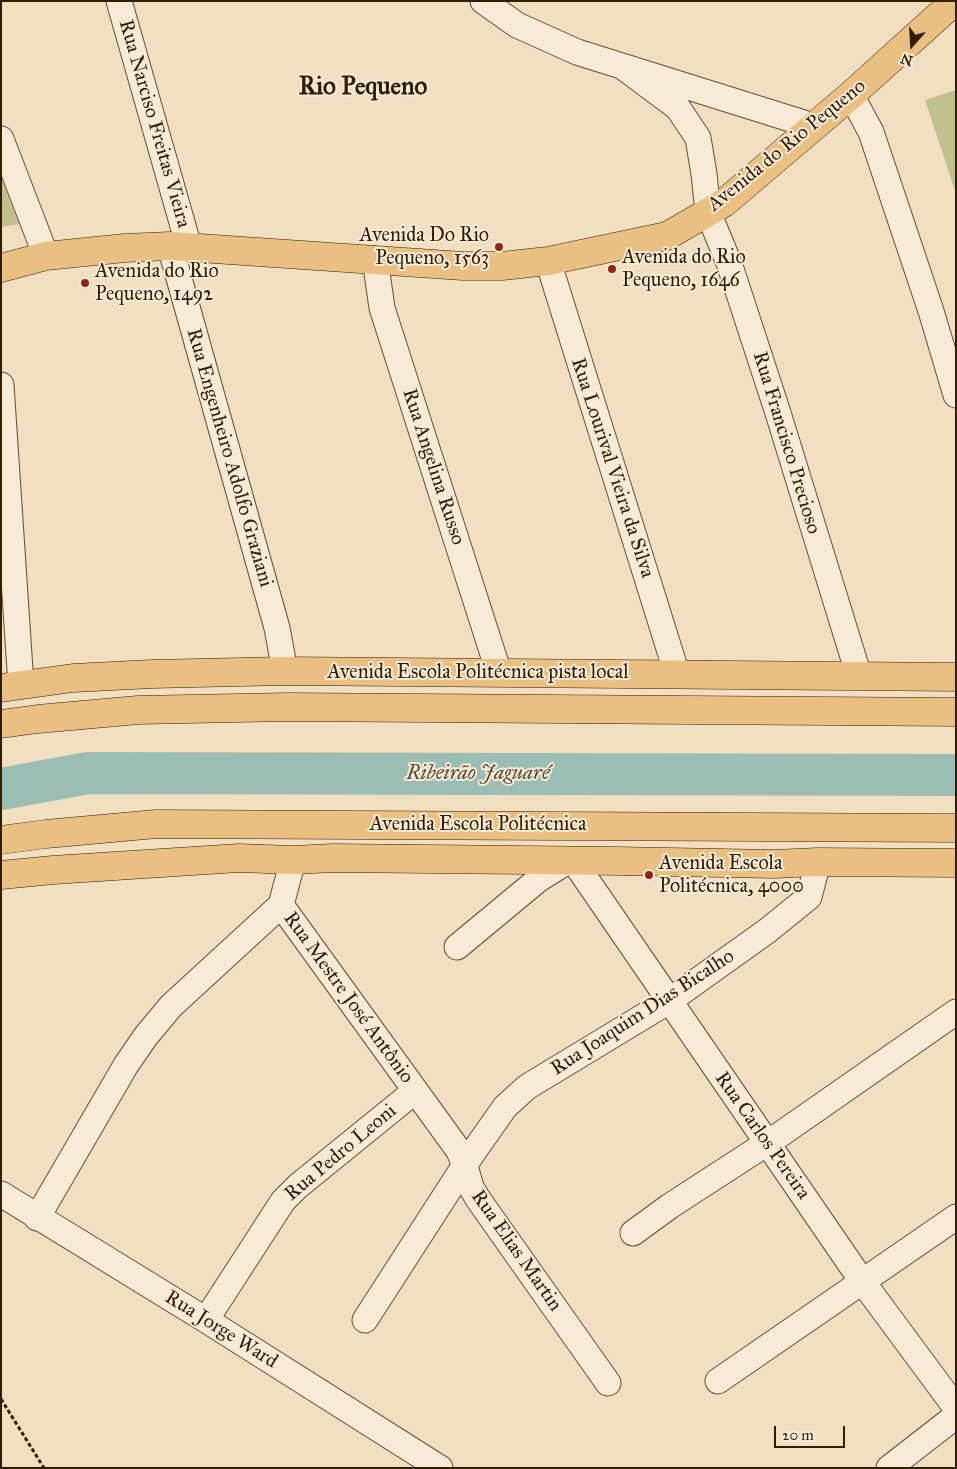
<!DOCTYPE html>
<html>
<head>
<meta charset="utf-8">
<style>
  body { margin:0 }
  #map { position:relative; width:957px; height:1469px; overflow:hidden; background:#f2dfc2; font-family:"IM FELL Great Primer",serif }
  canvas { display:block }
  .frame { position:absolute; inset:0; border:2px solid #331d00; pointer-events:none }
  .north { position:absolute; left:887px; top:20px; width:50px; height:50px; -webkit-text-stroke:4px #f7ead7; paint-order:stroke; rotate:199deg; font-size:14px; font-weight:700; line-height:20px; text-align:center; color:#331d00 }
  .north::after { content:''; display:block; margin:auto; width:18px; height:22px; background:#331d00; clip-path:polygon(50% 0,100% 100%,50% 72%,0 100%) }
  .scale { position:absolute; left:774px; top:1426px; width:71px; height:22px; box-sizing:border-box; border:2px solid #331d00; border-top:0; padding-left:6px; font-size:15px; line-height:18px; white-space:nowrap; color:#331d00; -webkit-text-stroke:4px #f7ead7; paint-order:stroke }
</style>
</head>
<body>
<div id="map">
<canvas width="957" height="1469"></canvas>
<div class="frame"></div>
<div class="north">N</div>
<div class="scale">20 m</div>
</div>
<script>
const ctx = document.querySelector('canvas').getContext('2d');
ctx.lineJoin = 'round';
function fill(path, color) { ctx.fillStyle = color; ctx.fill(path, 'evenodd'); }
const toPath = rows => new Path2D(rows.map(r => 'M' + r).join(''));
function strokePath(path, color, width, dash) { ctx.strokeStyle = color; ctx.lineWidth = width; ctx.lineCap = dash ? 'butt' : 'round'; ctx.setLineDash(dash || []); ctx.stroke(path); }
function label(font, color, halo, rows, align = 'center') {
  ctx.font = font + ' "IM FELL Great Primer",serif'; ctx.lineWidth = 4; ctx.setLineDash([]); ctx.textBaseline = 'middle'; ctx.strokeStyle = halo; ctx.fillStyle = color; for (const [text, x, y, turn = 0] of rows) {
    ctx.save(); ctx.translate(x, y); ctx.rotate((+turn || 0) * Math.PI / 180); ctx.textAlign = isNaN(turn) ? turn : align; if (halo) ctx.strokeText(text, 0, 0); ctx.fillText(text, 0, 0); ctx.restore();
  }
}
const green = toPath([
  [956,90,956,194,925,100],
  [1,178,19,224,1,227]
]);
const river = toPath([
  [1,789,88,773,956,775]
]);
const path = toPath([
  [1,1399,44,1468]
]);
const minor = toPath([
  [119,1,189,247],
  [483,1,517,25,577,52,813,126],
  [623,67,678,108,698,138,704,174,708,212,729,263,778,413,859,676],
  [851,95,871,132,931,311,956,395],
  [1,139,46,256],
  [170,246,277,628,285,671],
  [375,259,382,308,499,673],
  [548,261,677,674],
  [1,385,21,685],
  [573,860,862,1281,956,1408],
  [281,905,293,860],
  [457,947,539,879,568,861],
  [1,1194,206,1320,440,1468],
  [37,1218,126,1065,146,1036,171,1006,281,905,459,1151,465,1166,471,1187,478,1199,608,1383],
  [633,1233,670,1206,778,1136,956,1012],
  [206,1320,283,1201,298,1186,415,1091],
  [365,1320,472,1154,505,1107,527,1087,669,1001,767,931,809,897,818,862],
  [718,1381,956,1217],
  [889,1468,956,1416]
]);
const major = toPath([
  [1,268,46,256,125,248,170,246,463,266,502,266,548,261,667,236,724,203,851,95,955,1],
  [1,688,73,678,152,674,285,671,956,677],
  [1,875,53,870,239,858,293,860,333,858,618,861,774,864,818,862,956,863]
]);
const highway = toPath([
  [1,724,38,719,138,710,288,707,956,712],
  [1,840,46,834,156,824,956,828]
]);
const markers = [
  [499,247,5,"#8f2418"],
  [612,269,5,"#8f2418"],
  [85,283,5,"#8f2418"],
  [649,875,5,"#8f2418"]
];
const streetNames = [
  ["Rua Narciso Freitas Vieira",154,124,74],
  ["Avenida do Rio Pequeno",787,146,-39],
  ["Rua Francisco Precioso",786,443,73],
  ["Rua Engenheiro Adolfo Graziani",229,458,74],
  ["Rua Angelina Russo",433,467,72],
  ["Rua Lourival Vieira da Silva",612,468,72],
  ["Avenida Escola Politécnica pista local",478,673],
  ["Avenida Escola Politécnica",478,825],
  ["Rua Mestre José Antônio",348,998,54],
  ["Rua Joaquim Dias Bicalho",643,1013,-33],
  ["Rua Carlos Pereira",762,1136,55],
  ["Rua Pedro Leoni",341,1153,-40],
  ["Rua Elias Martin",516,1251,55],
  ["Rua Jorge Ward",221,1330,32]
];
const poiNames = [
  ["Avenida Do Rio",489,236,"right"],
  ["Pequeno, 1563",489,259,"right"],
  ["Avenida do Rio",622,258],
  ["Pequeno, 1646",622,281],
  ["Avenida do Rio",95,272],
  ["Pequeno, 1492",95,295],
  ["Avenida Escola",659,864],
  ["Politécnica, 4000",659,887]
];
const waterNames = [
  ["Ribeirão Jaguaré",478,774]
];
const districtNames = [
  ["Rio Pequeno",363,88]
];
fill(green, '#c0c08f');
strokePath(river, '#9bbdb3', 42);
strokePath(minor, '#634e30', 27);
strokePath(major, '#331d00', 29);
strokePath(highway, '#331d00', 29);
strokePath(path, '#331d00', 3, [4, 2.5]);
strokePath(minor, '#f7ead7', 25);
strokePath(major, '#e9c081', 28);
strokePath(highway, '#e9c081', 28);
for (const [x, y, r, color] of markers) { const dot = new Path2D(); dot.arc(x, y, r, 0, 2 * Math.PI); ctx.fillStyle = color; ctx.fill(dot); strokePath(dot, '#f7ead7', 2); }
label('20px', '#331d00', '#f7ead7', streetNames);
label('20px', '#331d00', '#f7ead7', poiNames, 'left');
label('italic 21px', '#524d36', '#f7ead7', waterNames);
label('bold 25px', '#331d00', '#f7ead7', districtNames);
</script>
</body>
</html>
